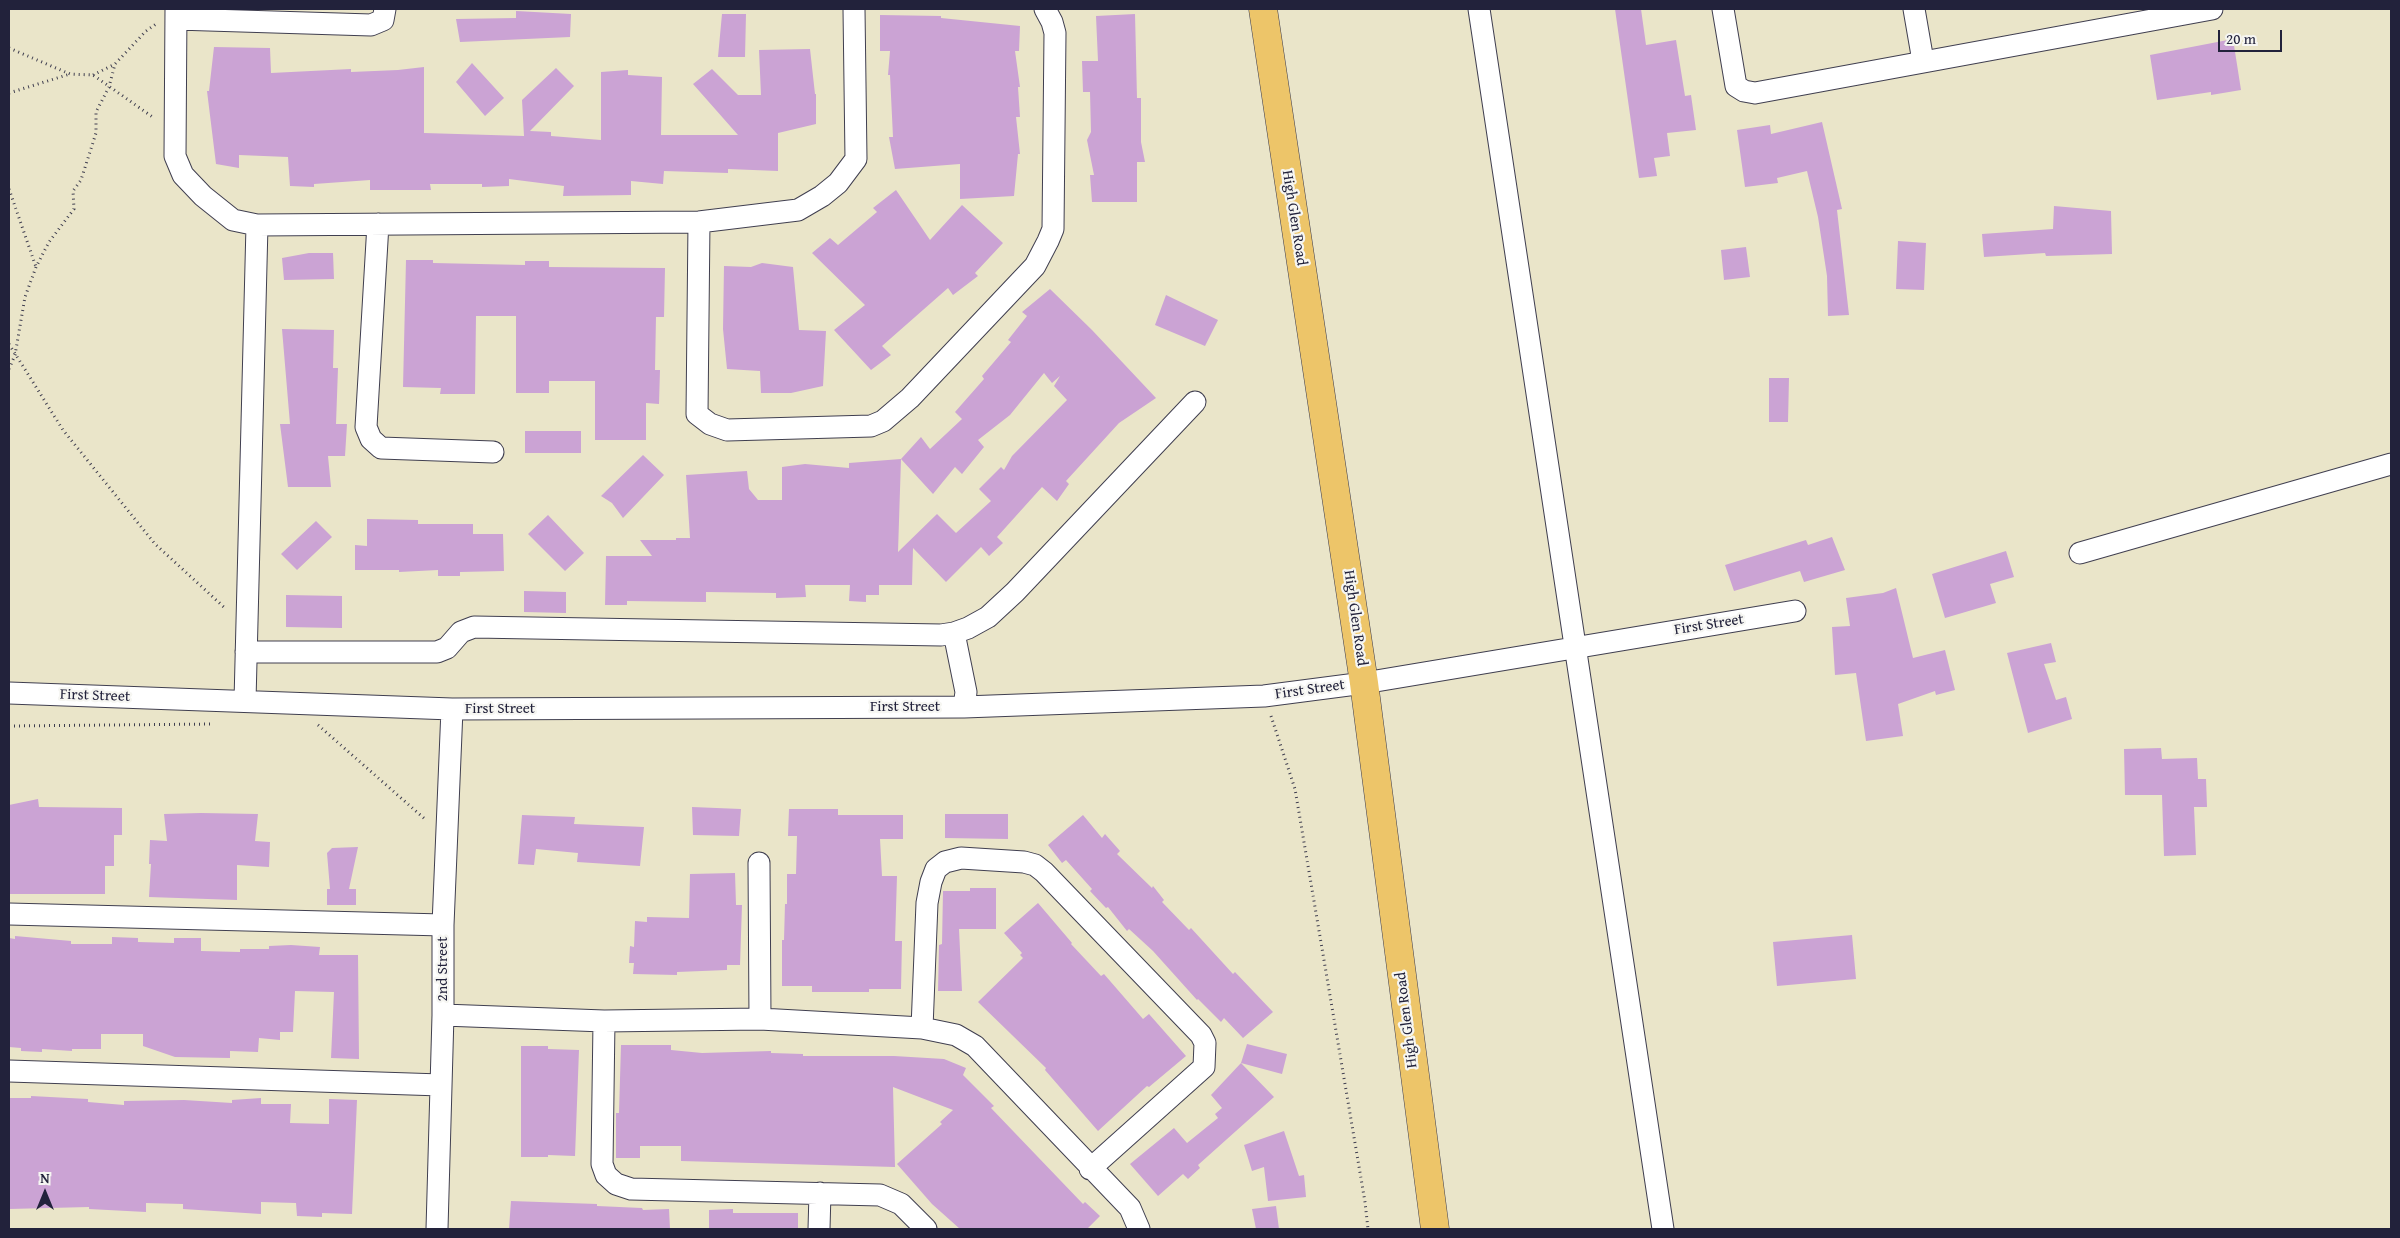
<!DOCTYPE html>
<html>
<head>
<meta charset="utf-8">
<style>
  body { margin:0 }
  #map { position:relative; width:2400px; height:1238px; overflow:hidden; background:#eae5c9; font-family:"Gentium Book Plus",serif }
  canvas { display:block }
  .frame { position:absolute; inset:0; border:10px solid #22223b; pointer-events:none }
  .north { position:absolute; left:20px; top:1168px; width:50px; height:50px; -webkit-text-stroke:4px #f6f6f2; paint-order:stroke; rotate:0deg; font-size:14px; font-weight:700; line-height:20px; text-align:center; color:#22223b }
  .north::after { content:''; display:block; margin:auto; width:18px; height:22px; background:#22223b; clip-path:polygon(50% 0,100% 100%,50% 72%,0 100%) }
  .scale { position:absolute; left:2218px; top:30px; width:64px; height:22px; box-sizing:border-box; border:2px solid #22223b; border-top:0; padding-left:6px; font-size:15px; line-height:18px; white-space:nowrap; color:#22223b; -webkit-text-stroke:4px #f6f6f2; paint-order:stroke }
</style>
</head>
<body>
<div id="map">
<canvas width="2400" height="1238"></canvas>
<div class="frame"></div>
<div class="north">N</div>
<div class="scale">20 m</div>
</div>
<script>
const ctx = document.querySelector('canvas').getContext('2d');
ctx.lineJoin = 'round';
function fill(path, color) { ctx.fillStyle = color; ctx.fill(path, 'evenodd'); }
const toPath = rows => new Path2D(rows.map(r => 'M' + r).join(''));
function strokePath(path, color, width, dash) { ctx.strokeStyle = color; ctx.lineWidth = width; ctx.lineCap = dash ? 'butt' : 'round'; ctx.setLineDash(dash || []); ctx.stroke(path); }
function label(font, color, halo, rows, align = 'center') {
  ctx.font = font + ' "Gentium Book Plus",serif'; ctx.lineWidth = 4.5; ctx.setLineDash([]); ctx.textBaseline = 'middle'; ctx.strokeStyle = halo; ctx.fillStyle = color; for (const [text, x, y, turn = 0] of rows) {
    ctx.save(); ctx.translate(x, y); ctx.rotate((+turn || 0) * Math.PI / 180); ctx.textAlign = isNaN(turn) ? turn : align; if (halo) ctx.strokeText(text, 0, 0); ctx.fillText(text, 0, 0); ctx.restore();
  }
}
const building = toPath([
  [1615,9,1641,9,1646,45,1676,40,1685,96,1691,95,1696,130,1667,133,1670,156,1654,158,1657,176,1639,178],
  [516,11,571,14,570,37,460,42,456,19,516,18],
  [722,14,746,14,745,57,718,57],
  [1135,14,1137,98,1141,98,1141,142,1145,162,1137,162,1137,202,1092,202,1090,175,1094,175,1087,140,1091,132,1090,92,1083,92,1082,61,1098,61,1096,16],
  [880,15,941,16,941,18,1020,26,1019,51,1015,51,1020,87,1018,87,1020,117,1016,117,1020,154,1018,154,1014,196,960,199,960,164,895,169,889,137,893,137,890,75,888,75,890,51,880,51],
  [2233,39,2241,90,2211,95,2211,92,2157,100,2150,55],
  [214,47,270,48,271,73,351,69,351,72,398,70,424,67,424,133,524,136,522,100,556,68,574,86,530,131,551,132,551,136,601,140,601,72,628,70,628,75,662,77,661,135,738,135,693,84,712,69,738,95,761,95,759,50,810,49,815,94,816,94,816,124,778,133,778,171,728,169,728,173,664,171,663,184,631,181,631,195,563,196,564,186,509,179,509,186,482,187,482,184,430,184,431,190,370,190,370,180,314,184,314,187,290,186,288,157,239,155,239,168,216,164,207,91,209,91],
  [472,63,504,98,485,116,456,82],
  [1822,122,1842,209,1837,210,1849,315,1828,316,1827,276,1818,217,1807,171,1777,178,1778,183,1745,187,1737,130,1770,125,1771,134],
  [896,190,930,240,962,205,1003,243,975,273,978,276,953,295,948,288,882,346,891,355,871,370,834,330,865,305,812,253,830,238,838,245,877,212,873,208],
  [2054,206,2111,211,2112,254,2046,256,2045,253,1984,257,1982,234,2053,229],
  [1898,241,1926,243,1924,290,1896,289],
  [1746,247,1750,277,1724,280,1721,250],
  [309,253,333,253,334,279,284,280,282,258],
  [406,260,433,260,433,263,525,265,525,261,549,261,549,267,665,268,664,317,656,317,655,370,660,370,659,404,646,403,646,440,595,440,595,381,549,381,549,393,516,393,516,316,476,316,475,394,440,394,441,388,403,387],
  [762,263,793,267,799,330,826,331,823,386,791,393,761,393,760,371,727,369,723,329,724,266,751,267],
  [1050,289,1092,330,1156,398,1119,423,1066,481,1069,484,1057,501,1042,487,997,537,1003,543,989,556,981,547,946,582,913,548,912,585,879,585,879,595,866,595,866,602,849,601,850,585,805,585,806,597,776,598,776,593,706,592,706,602,627,601,627,605,605,605,606,556,652,556,640,540,676,540,676,538,690,538,686,475,747,471,749,489,758,500,782,500,782,467,805,464,849,468,849,463,901,459,921,437,930,449,962,419,955,412,984,379,982,376,1011,342,1008,340,1027,316,1022,312],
  [1044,373,1052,383,1060,376,1054,386,1067,400,1012,456,1004,470,1001,467,979,489,991,501,956,533,937,514,898,552,901,459,933,494,955,467,962,474,984,447,978,440,1010,415],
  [1166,295,1218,320,1205,346,1155,325],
  [282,329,334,330,333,368,338,368,336,424,347,424,345,456,328,456,331,487,288,487,280,424,290,424],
  [1769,378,1789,378,1788,422,1769,422],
  [525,431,581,431,581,453,525,453],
  [643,455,664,475,623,518,612,503,601,496],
  [548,515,584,553,565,571,528,534],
  [367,519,418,520,418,524,473,524,473,534,503,534,504,571,460,572,460,576,438,576,438,570,399,572,399,570,355,570,355,545,367,546],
  [316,521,332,537,297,570,281,554],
  [1832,537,1845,570,1804,582,1800,571,1734,591,1725,565,1806,540,1808,545],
  [2006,551,2014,577,1990,584,1996,603,1945,618,1932,574],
  [1896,588,1913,658,1945,650,1955,690,1936,695,1935,691,1898,704,1903,736,1866,741,1856,673,1835,675,1832,627,1850,626,1846,598,1883,593],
  [524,591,566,592,566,613,524,612],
  [286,595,342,596,342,628,286,627],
  [2051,643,2056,662,2044,664,2056,700,2066,697,2072,719,2028,733,2007,653],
  [2161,748,2162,759,2197,758,2198,779,2206,779,2207,807,2194,807,2196,855,2164,856,2162,795,2125,795,2124,749],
  [38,799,39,807,122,808,122,835,114,835,114,866,105,866,105,894,9,894,9,805],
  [692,807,741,809,739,836,693,835],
  [789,809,838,809,838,815,903,815,903,839,880,839,882,876,897,876,895,941,902,941,901,989,869,989,869,992,812,992,812,986,782,986,782,940,784,940,785,904,787,904,787,874,796,874,797,836,788,836],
  [201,813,258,814,255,841,270,842,269,867,237,865,237,900,149,897,151,864,149,864,150,840,167,841,164,814],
  [945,814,1008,814,1008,839,945,838],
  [522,815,575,817,574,824,644,827,640,866,577,862,578,853,536,849,534,865,518,864],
  [1083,815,1102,838,1105,834,1120,851,1117,854,1152,888,1153,886,1164,900,1162,902,1189,930,1191,928,1233,974,1235,972,1273,1012,1243,1038,1224,1018,1221,1022,1198,999,1197,1000,1153,951,1129,929,1127,931,1108,907,1106,908,1090,891,1092,889,1066,860,1062,863,1048,845],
  [358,847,349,889,356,889,356,905,327,905,327,889,330,889,327,853,332,848],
  [735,873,736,905,742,905,740,965,727,965,727,970,677,972,677,975,633,974,634,963,629,963,630,946,634,947,635,921,647,922,647,917,689,918,690,874],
  [970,888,996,888,996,929,959,929,962,991,938,991,939,945,942,944,943,891,970,891],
  [1038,903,1072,943,1071,944,1101,976,1104,974,1143,1019,1149,1014,1186,1056,1149,1087,1147,1086,1098,1131,1045,1070,1046,1068,978,1002,1023,958,1020,955,1022,953,1004,933],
  [1852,935,1856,979,1777,986,1773,942],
  [15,936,71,941,71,944,112,944,112,937,138,938,138,942,174,943,174,938,201,938,201,951,240,952,240,949,269,949,269,946,291,945,320,947,319,955,358,955,359,1059,331,1058,334,992,295,991,293,1032,280,1032,280,1040,259,1038,258,1052,230,1051,230,1058,175,1057,143,1046,143,1034,101,1034,101,1049,72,1049,72,1051,42,1049,42,1052,21,1051,21,1048,9,1047,9,938,15,939],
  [1247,1044,1287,1054,1282,1074,1241,1063],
  [621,1045,671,1045,671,1050,702,1053,771,1051,771,1053,803,1054,803,1056,894,1056,944,1059,966,1068,963,1075,994,1106,991,1108,1083,1204,1085,1202,1100,1216,1087,1229,960,1229,932,1204,897,1164,942,1124,940,1122,953,1110,893,1087,895,1167,681,1161,681,1146,640,1146,640,1158,616,1158,616,1113,619,1113],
  [521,1046,548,1046,548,1049,579,1050,575,1156,548,1155,548,1157,521,1157],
  [1241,1063,1274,1097,1198,1165,1200,1168,1188,1179,1183,1174,1158,1196,1130,1164,1174,1128,1187,1143,1218,1118,1215,1114,1222,1108,1211,1095],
  [31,1096,88,1099,88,1102,124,1105,124,1101,184,1100,232,1103,232,1100,261,1098,261,1104,291,1104,290,1123,329,1124,329,1099,357,1100,352,1214,322,1213,322,1217,297,1216,296,1203,261,1202,261,1214,183,1209,183,1204,146,1203,146,1212,89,1209,89,1207,9,1209,9,1098,31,1098],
  [1284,1131,1299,1176,1304,1175,1306,1197,1268,1201,1264,1167,1252,1171,1244,1145],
  [511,1201,597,1204,597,1206,642,1208,643,1210,669,1209,670,1229,509,1229],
  [1276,1206,1279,1229,1256,1229,1252,1209],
  [733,1209,733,1213,798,1213,798,1229,709,1229,709,1210]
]);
const path = toPath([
  [9,48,70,74,93,75,154,118],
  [93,75,115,64,146,31,156,24],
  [9,93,70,74],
  [9,189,36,267],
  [9,344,63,430,155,544,226,609],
  [9,369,15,355,25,297,36,267,49,242,74,209,73,191,81,180,96,133,96,112,109,87,115,64],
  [1271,716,1295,789,1365,1202,1368,1229],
  [318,725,426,820],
  [9,726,213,724]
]);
const minor = toPath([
  [176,9,175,156,183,175,203,196,233,220,257,225,699,222,798,210,822,196,838,183,856,159,854,9],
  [1479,9,1663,1229],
  [1723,9,1736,86,1744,91,1755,93,2212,9],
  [1914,9,1923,61],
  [176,19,371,25,383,20,385,9],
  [699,222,697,414,710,424,727,430,871,426,883,421,910,398,1035,266,1048,241,1053,229,1055,33,1052,22,1045,9],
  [378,224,366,427,371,439,381,448,493,452],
  [2080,553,2391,464],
  [954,633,966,692,964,707],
  [246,652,437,652,447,648,461,632,474,627,941,635,954,633,968,628,988,617,1015,592,1195,402],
  [9,693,452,709,964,707,1264,696,1364,683,1795,611],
  [245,701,257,225],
  [759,863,760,1019],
  [9,914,443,925],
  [443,1015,604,1021,760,1019,922,1028,956,1035,975,1046,1130,1208,1139,1229],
  [604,1021,602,1164,606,1175,616,1184,631,1189,880,1195,901,1204,926,1229],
  [922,1028,927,903,931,882,936,869,945,862,961,858,1024,862,1035,865,1044,872,1201,1035,1205,1043,1204,1067,1090,1169],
  [9,1071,441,1085],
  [437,1229,443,1015,443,925,452,709],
  [819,1229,820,1193]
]);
const major = toPath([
  [1263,9,1364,683,1435,1229]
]);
const streetNames = [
  ["High Glen Road",1294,218,81],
  ["High Glen Road",1355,618,82],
  ["First Street",1709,625,-9],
  ["First Street",1310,690,-8],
  ["First Street",95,696,2],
  ["First Street",905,707],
  ["First Street",500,709],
  ["2nd Street",443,969,-90],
  ["High Glen Road",1407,1020,-97]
];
fill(building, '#cba3d4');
strokePath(minor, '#403f50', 23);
strokePath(major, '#403f50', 29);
strokePath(path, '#403f50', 3, [1, 4]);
strokePath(minor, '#fff', 21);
strokePath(major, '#edc569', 28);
label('15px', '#22223b', '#f6f6f2', streetNames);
</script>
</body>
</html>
